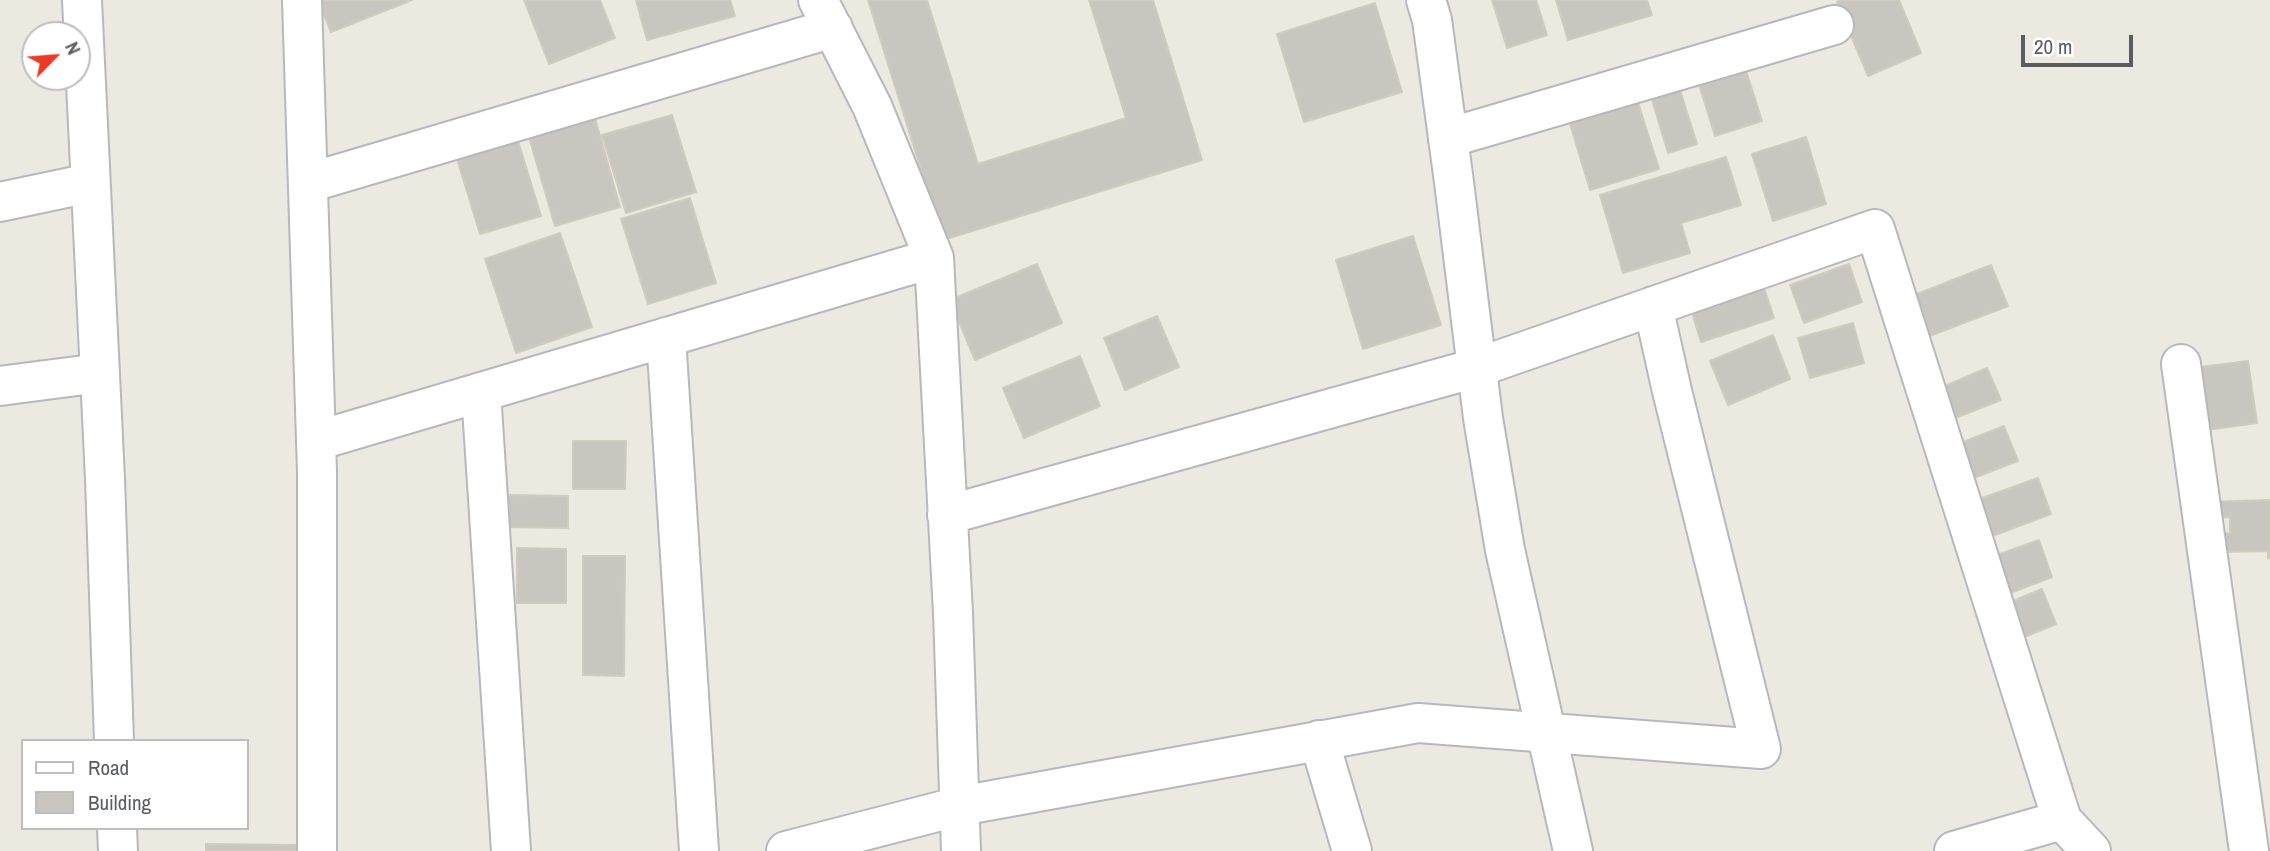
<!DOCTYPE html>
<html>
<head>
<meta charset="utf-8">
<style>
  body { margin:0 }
  #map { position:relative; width:2270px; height:851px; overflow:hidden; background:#eceae0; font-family:"Archivo Narrow",sans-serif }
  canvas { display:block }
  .legend { position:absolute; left:21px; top:739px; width:228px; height:91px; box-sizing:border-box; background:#fff; border:2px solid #bdbec0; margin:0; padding:9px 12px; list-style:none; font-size:21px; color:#595c61 }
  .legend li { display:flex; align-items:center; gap:14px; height:35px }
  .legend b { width:35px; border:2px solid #bdbec0 }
  .north { position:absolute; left:21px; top:21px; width:70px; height:70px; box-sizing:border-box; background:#fff; border:2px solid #bdbec0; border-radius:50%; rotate:65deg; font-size:19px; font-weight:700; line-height:28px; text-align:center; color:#595c61 }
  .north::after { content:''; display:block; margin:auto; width:24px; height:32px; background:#eb3a26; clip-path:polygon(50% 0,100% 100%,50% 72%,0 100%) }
  .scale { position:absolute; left:2021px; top:35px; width:112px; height:32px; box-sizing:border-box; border:4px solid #595c61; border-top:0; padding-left:9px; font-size:21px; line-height:24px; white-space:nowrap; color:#595c61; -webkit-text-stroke:5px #fff; paint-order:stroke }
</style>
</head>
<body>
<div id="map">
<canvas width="2270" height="851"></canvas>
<ul class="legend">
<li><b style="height:9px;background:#fff"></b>Road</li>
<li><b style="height:19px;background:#c9c6bf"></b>Building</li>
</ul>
<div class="north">N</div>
<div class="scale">20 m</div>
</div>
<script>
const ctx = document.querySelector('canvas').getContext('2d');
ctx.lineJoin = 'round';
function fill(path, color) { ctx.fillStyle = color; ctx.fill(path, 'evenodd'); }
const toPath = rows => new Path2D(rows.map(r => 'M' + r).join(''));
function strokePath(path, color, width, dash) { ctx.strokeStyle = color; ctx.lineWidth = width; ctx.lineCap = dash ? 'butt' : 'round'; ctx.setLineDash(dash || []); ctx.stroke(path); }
const building = toPath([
  [318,0,412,0,331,32,318,0],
  [524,0,600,0,615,38,549,64,524,0],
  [636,0,730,0,735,16,647,40,636,0],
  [868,0,927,0,978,164,1126,118,1089,0,1153,0,1202,160,943,240,868,0],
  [1492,0,1536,0,1547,35,1507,48,1492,0],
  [1556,0,1647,0,1652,15,1568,40,1556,0],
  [1841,0,1899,0,1921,53,1868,76,1837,2,1841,0],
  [1375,3,1402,92,1304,122,1277,34,1375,3],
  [1743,61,1762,121,1715,136,1696,75,1743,61],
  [1675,74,1697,144,1668,153,1647,83,1675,74],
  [1635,93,1659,169,1590,190,1567,114,1635,93],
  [672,115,696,192,626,213,602,135,672,115],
  [595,118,620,207,555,226,529,137,595,118],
  [515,131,541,216,480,234,454,149,515,131],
  [1806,137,1826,204,1773,221,1752,154,1806,137],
  [1726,157,1741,205,1681,223,1690,253,1623,273,1600,195,1726,157],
  [690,198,716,283,648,304,621,219,690,198],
  [560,233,592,327,516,353,485,259,560,233],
  [1413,236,1441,325,1363,349,1336,260,1413,236],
  [1037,264,1062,323,975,360,950,300,1037,264],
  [1849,264,1862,302,1804,323,1790,285,1849,264],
  [1991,265,2008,306,1927,337,1912,296,1991,265],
  [1761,279,1774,318,1701,342,1689,303,1761,279],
  [1157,316,1179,367,1125,390,1104,338,1157,316],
  [1853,323,1864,363,1810,378,1798,338,1853,323],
  [1773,335,1790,379,1728,405,1710,361,1773,335],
  [1080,356,1100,406,1024,438,1003,388,1080,356],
  [2248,361,2257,423,2178,434,2200,367,2248,361],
  [1987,368,2001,400,1950,420,1938,389,1987,368],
  [2004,426,2018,461,1966,481,1953,446,2004,426],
  [573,441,626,441,625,489,573,489,573,441],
  [2038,478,2051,514,1987,538,1974,501,2038,478],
  [507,495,568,496,568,528,507,527,507,495],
  [2270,500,2270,558,2268,558,2268,551,2219,552,2218,534,2230,533,2230,517,2206,518,2205,502,2270,500],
  [2039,540,2052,577,2000,597,1986,559,2039,540],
  [517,548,566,549,566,603,517,603,517,548],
  [583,556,625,556,624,676,583,675,583,556],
  [2042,589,2056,624,2015,641,2001,606,2042,589],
  [206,844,297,845,297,851,206,851,206,844]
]);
const minor = toPath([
  [82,0,105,479,114,741],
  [302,0,317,472,317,851],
  [818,0,872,106,934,258,953,613,961,851],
  [1448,138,1834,25],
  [308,183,833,28],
  [0,202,90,183],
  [666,337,699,851],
  [2181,364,2249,851],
  [0,386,100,373],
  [481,392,511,851],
  [316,441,934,258],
  [947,515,1476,368,1875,229,2062,820,2091,851],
  [1319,740,1352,851],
  [117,828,118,851],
  [786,851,960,806,1418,723,1761,749,1672,391,1653,306],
  [1954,851,2062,820]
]);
const tertiary = toPath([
  [1426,0,1432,20,1454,182,1483,418,1505,550,1573,851]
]);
fill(building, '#c9c6bf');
strokePath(building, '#d1cbbe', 2);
strokePath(minor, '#b6b8bd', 42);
strokePath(tertiary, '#b6b8bd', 42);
strokePath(minor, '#fff', 38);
strokePath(tertiary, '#fff', 38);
</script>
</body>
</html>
